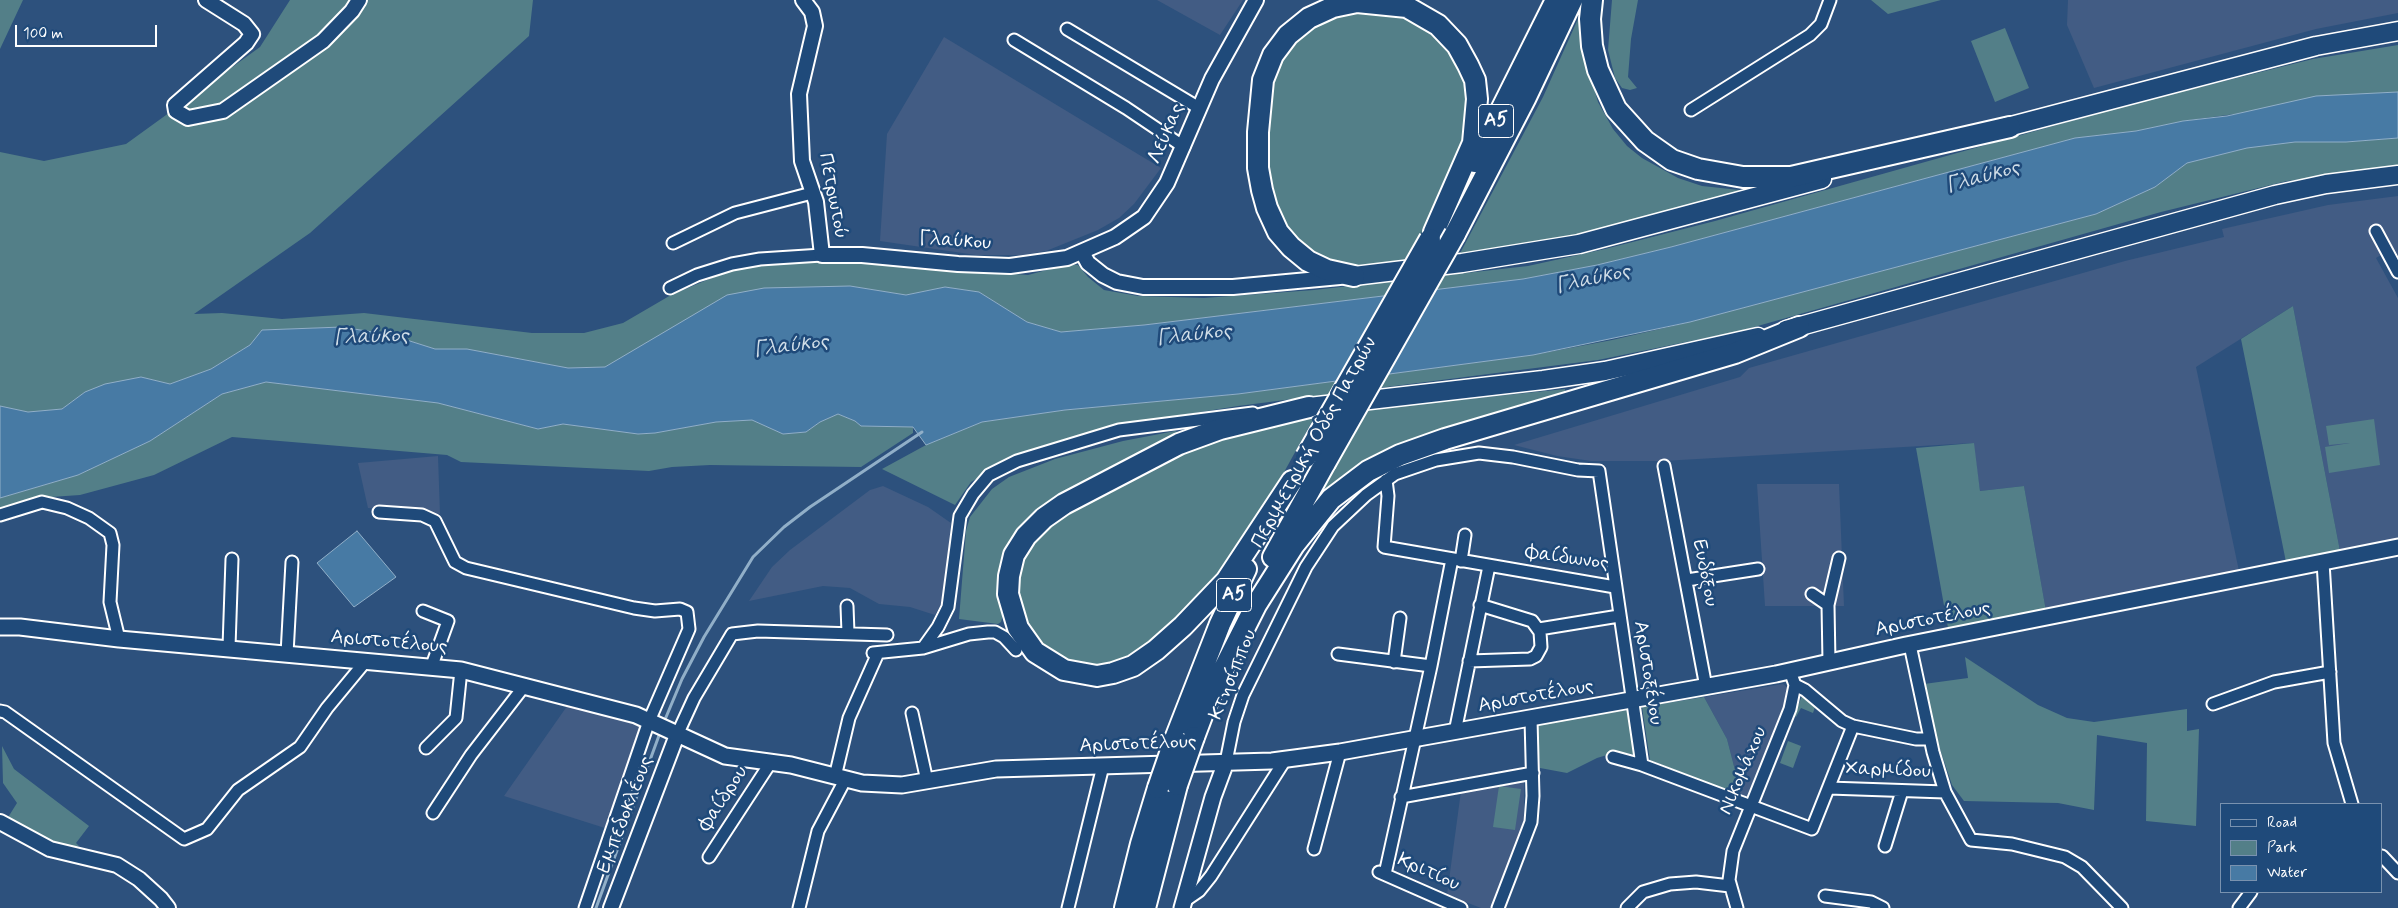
<!DOCTYPE html>
<html>
<head>
<meta charset="utf-8">
<style>
  body { margin:0 }
  #map { position:relative; width:2398px; height:908px; overflow:hidden; background:#2d517d; font-family:Mynerve,sans-serif }
  canvas { display:block }
  .legend { position:absolute; left:2220px; top:803px; width:162px; height:90px; box-sizing:border-box; background:#1f4a7a; border:1px solid #7992af; margin:0; padding:6px 9px; list-style:none; font-size:15px; color:#fff }
  .legend li { display:flex; align-items:center; gap:10px; height:25px }
  .legend b { width:25px; border:1px solid #7992af }
  .scale { position:absolute; left:15px; top:25px; width:142px; height:22px; box-sizing:border-box; border:2px solid #fff; border-top:0; padding-left:6px; font-size:15px; line-height:18px; white-space:nowrap; color:#fff; -webkit-text-stroke:4px #1f4a7a; paint-order:stroke }
</style>
</head>
<body>
<div id="map">
<canvas width="2398" height="908"></canvas>
<ul class="legend">
<li><b style="height:6px;background:#1f4a7a"></b>Road</li>
<li><b style="height:14px;background:#537f88"></b>Park</li>
<li><b style="height:14px;background:#477aa4"></b>Water</li>
</ul>
<div class="scale">100 m</div>
</div>
<script>
const ctx = document.querySelector('canvas').getContext('2d');
ctx.lineJoin = 'round';
function fill(path, color) { ctx.fillStyle = color; ctx.fill(path, 'evenodd'); }
const toPath = rows => new Path2D(rows.map(r => 'M' + r).join(''));
function strokePath(path, color, width, dash) { ctx.strokeStyle = color; ctx.lineWidth = width; ctx.lineCap = dash ? 'butt' : 'round'; ctx.setLineDash(dash || []); ctx.stroke(path); }
function label(font, color, halo, rows, align = 'center') {
  ctx.font = font + ' Mynerve,sans-serif'; ctx.lineWidth = 5; ctx.setLineDash([]); ctx.textBaseline = 'middle'; ctx.strokeStyle = halo; ctx.fillStyle = color; for (const [text, x, y, turn = 0] of rows) {
    ctx.save(); ctx.translate(x, y); ctx.rotate((+turn || 0) * Math.PI / 180); ctx.textAlign = isNaN(turn) ? turn : align; if (halo) ctx.strokeText(text, 0, 0); ctx.fillText(text, 0, 0); ctx.restore();
  }
}
const built = toPath([
  [1157,0,1243,0,1220,35],
  [2068,0,2398,0,2398,13,2316,29,2094,88,2067,25],
  [944,37,1161,168,1134,204,1119,218,1098,230,1046,251,1022,255,976,255,880,241,887,134],
  [2398,196,2398,262,2391,249,2376,258,2398,298,2398,539,2340,551,2293,306,2196,367,2239,571,2046,611,2024,486,1980,491,1973,443,1663,461,1591,461,1557,456,1514,445,1740,377,1749,368,2125,261,2224,237,2222,229,2328,205],
  [438,456,440,514,368,508,358,463],
  [1757,484,1839,484,1844,606,1765,606],
  [883,486,928,507,951,523,944,598,935,615,910,607,879,604,850,588,823,586,749,601,772,567,790,550,870,490],
  [1783,684,1788,688,1784,706,1746,798,1738,795,1736,774,1727,739,1704,697],
  [570,702,643,724,608,829,504,796],
  [1524,780,1524,825,1494,904,1490,908,1481,908,1447,895,1461,791]
]);
const green = toPath([
  [0,0,23,0,0,49],
  [290,0,533,0,529,36,310,233,194,314,222,313,282,319,364,313,532,333,584,333,623,323,671,295,745,264,821,259,1028,275,1069,264,1078,265,1088,277,1104,290,1138,296,1204,298,1314,290,1528,266,1605,249,1715,221,2128,105,2313,59,2398,45,2398,92,2183,121,2136,131,2075,138,1671,247,1597,265,1523,279,1144,325,1061,332,1027,322,979,292,945,287,906,295,850,286,653,341,605,367,568,368,467,349,435,349,391,335,342,327,262,330,250,345,211,369,170,384,141,377,85,392,62,409,28,412,0,406,0,152,44,161,126,144,260,47],
  [1612,0,1638,0,1631,39,1628,77,1637,88,1630,90,1622,88,1615,78,1608,50],
  [1871,0,1941,0,1888,14],
  [1357,10,1400,15,1428,29,1446,47,1457,66,1464,82,1468,100,1463,148,1429,221,1403,262,1346,266,1324,261,1296,243,1278,216,1268,174,1270,88,1279,62,1291,44,1313,25,1337,14],
  [1582,10,1585,58,1598,102,1613,129,1627,146,1642,158,1678,178,1702,186,1749,191,1574,238,1458,257,1543,97],
  [2005,28,2029,88,1995,102,1971,41],
  [2398,138,2398,167,2287,181,2161,212,1740,331,1598,360,1238,406,1151,420,1089,433,1011,458,971,482,955,505,882,469,926,445,982,422,1065,410,1238,394,1533,355,1612,340,1690,322,2096,214,2155,187,2187,163,2247,148,2295,142,2346,142],
  [2293,306,2340,551,2286,562,2241,339],
  [266,382,438,403,538,429,563,424,638,434,655,433,716,422,752,420,783,434,806,432,820,422,838,414,855,421,861,426,913,427,913,433,861,467,710,465,672,467,649,471,461,462,447,455,232,437,154,475,80,495,51,497,0,512,0,498,78,475,150,441,222,394],
  [1565,389,1565,395,1459,425,1307,516,1369,409],
  [1315,416,1256,523,1205,595,1135,657,1093,668,1053,657,1031,635,1016,594,1022,558,1033,541,1048,524,1132,476,1220,436],
  [2374,419,2380,465,2329,473,2325,447,2350,443,2329,445,2326,426],
  [1175,431,1180,433,1068,493,1000,591,1003,615,1001,622,998,624,959,619,966,531,970,517,992,489,1009,477,1055,459,1123,441],
  [1974,443,1980,491,2024,486,2046,611,1948,628,1916,448],
  [1965,657,2038,705,2067,718,2094,722,2187,709,2187,731,2199,729,2196,826,2146,821,2147,743,2097,735,2094,810,2058,803,1964,801,1952,785,1937,740,1924,684,1968,678],
  [1802,696,1815,707,1813,713,1801,708,1796,717,1794,715],
  [1704,697,1727,739,1736,774,1738,795,1650,760,1642,707],
  [1628,710,1637,755,1617,752,1597,758,1567,773,1540,768,1537,724],
  [1788,741,1801,746,1793,768,1780,763],
  [2,746,14,769,89,826,76,843,79,846,65,848,39,838,7,819,17,803,3,783],
  [1499,786,1521,789,1515,830,1493,827]
]);
const water = toPath([
  [2398,92,2398,138,2346,142,2295,142,2247,148,2187,163,2155,187,2096,214,1690,322,1533,355,1238,394,1065,410,982,422,926,445,913,427,861,426,855,421,838,414,820,422,806,432,783,434,752,420,716,422,655,433,638,434,563,424,538,429,438,403,266,382,222,394,150,441,78,475,0,498,0,406,28,412,62,409,85,392,105,384,141,377,170,384,211,369,250,345,262,330,342,327,391,335,435,349,467,349,568,368,605,367,727,295,764,288,850,286,906,295,945,287,979,292,1027,322,1061,332,1144,325,1523,279,1597,265,1671,247,2075,138,2136,131,2183,121,2227,116,2316,96,2398,92],
  [357,531,396,577,354,607,317,563,357,531]
]);
const stream = toPath([
  [664,722,682,679,704,637,753,557,784,527,810,507,922,432],
  [596,908,661,730]
]);
const minor = toPath([
  [1067,29,1199,108],
  [1014,40,1126,108,1184,147],
  [1691,110,1810,35,1821,24,1830,0],
  [2376,231,2398,272],
  [673,243,735,213,812,193],
  [670,288,697,275,732,264,760,259,822,255],
  [1664,466,1706,687],
  [1386,480,1388,496,1384,547,1615,587],
  [379,512,422,515,435,521,455,562,466,568,634,608,655,611,680,609,687,612,689,629,649,721,585,908],
  [0,515,42,502,67,508,89,518,110,533,113,545,110,602,119,639],
  [1461,561,1465,535],
  [2323,562,2334,743,2352,804],
  [1687,580,1758,569],
  [1812,594,1828,605],
  [847,606,848,633],
  [423,611,448,621,431,668],
  [1539,629,1619,616],
  [1910,645,1933,752,1945,792,1971,840,2012,844,2065,857,2082,867,2122,908],
  [229,647,232,559],
  [923,648,938,627,948,607,960,516,973,494,989,475,1017,461,1119,430,1253,413],
  [873,653,923,648,969,634,988,632,995,632,1004,637,1016,650],
  [287,654,292,562],
  [1338,654,1431,666],
  [1469,661,1530,659,1536,656,1541,647,1540,632,1532,621,1480,605],
  [1394,662,1400,618],
  [1829,662,1828,605,1839,558],
  [1795,685,1805,690,1842,721,1853,726,1916,739,1930,739],
  [2213,704,2274,682,2330,672],
  [0,711,5,712,184,839,207,829,238,790,300,747,327,708,365,662],
  [912,713,927,781],
  [1455,732,1489,566],
  [677,735,694,698,732,634,758,631,887,635],
  [426,748,456,718,461,670],
  [1613,757,1642,765,1812,829,1853,726],
  [1226,762,1234,722,1243,695,1306,567,1333,526,1366,495,1395,474,1436,460,1479,453,1513,457,1578,470,1599,471,1642,765],
  [835,777,849,718,878,653],
  [1829,788,1945,792],
  [1401,797,1533,773],
  [433,813,471,755,525,685],
  [1885,846,1902,791],
  [1314,849,1340,752],
  [2382,856,2398,873],
  [709,857,771,762],
  [1379,872,1461,908],
  [1385,874,1431,666,1452,559],
  [1825,896,1871,902,1883,908],
  [1183,902,1199,891,1211,876,1285,760],
  [799,908,818,831,845,780],
  [1068,908,1103,766],
  [1498,908,1531,822,1533,796,1531,719],
  [1627,908,1643,892,1670,884,1696,882,1730,886],
  [1737,908,1729,880,1733,851,1790,709,1795,685,1790,671],
  [2239,908,2251,892]
]);
const tertiary = toPath([
  [206,0,244,24,252,34,246,43,175,105,176,111,188,118,223,111,323,41,352,11,359,0],
  [803,0,812,12,815,26,799,94,802,161,816,202,822,255,862,255,958,264,1010,266,1067,258,1115,237,1144,217,1167,183,1212,79,1256,0],
  [1082,252,1088,263,1103,275,1117,282,1143,287,1233,287,1340,277],
  [0,822,50,849,117,865,139,879,161,899,168,908],
  [611,908,677,735]
]);
const secondary = toPath([
  [0,627,20,627,119,639,461,670,636,715,725,756,791,765,862,783,902,785,996,769,1272,761,1340,752,1776,674,1906,645,2398,547],
  [1182,908,1213,797,1226,762]
]);
const primary = toPath([
  [1996,130,2316,46,2398,31],
  [1354,276,1462,263,1579,244,1822,179],
  [1786,330,2275,195,2326,184,2398,175],
  [1309,407,1543,380,1605,371,1758,337]
]);
const motorway = toPath([
  [1592,0,1590,19,1592,46,1598,70,1616,109,1645,141,1672,160,1698,169,1743,177,1791,177,2010,127],
  [1475,162,1556,0],
  [1455,234,1525,99,1572,0],
  [1354,276,1327,270,1308,261,1291,247,1278,232,1267,208,1262,190,1258,168,1258,132,1263,80,1273,55,1288,35,1309,18,1333,7,1357,2,1407,7,1438,25,1457,45,1468,65,1475,80,1477,99,1473,143,1434,232],
  [1292,481,1226,581,1183,626,1156,650,1133,666,1113,673,1097,676,1064,670,1035,652,1018,628,1008,594,1009,576,1014,555,1026,536,1044,518,1064,504,1179,444,1220,429,1309,407],
  [1273,557,1325,463],
  [1206,704,1256,605,1294,545,1331,499,1368,471,1400,455,1445,439,1735,353,1799,327],
  [1194,737,1211,692],
  [1175,739,1220,624,1246,569],
  [1125,908,1141,844,1158,788],
  [1145,908,1177,785]
]);
const motorwayBridge = toPath([
  [1306,457,1430,239],
  [1325,463,1455,234],
  [1177,785,1194,737],
  [1158,788,1175,739]
]);
const shields = [
  [1496,121,35],
  [1234,595,35]
];
const shieldNames = [
  ["Α5",1496,121],
  ["Α5",1234,595]
];
const streetNames = [
  ["Λεύκας",1167,134,-67],
  ["Πετρωτού",832,196,79],
  ["Γλαύκου",955,242,4],
  ["Περιμετρική Οδός Πατρών",1315,443,-61],
  ["Φαίδωνος",1567,559,8],
  ["Ευδόξου",1704,573,79],
  ["Αριστοτέλους",1933,620,-11],
  ["Αριστοτέλους",389,643,5],
  ["Αριστοξένου",1647,673,81],
  ["Κτησίππου",1234,675,-68],
  ["Αριστοτέλους",1536,697,-10],
  ["Αριστοτέλους",1138,745,-2],
  ["Νικομάχου",1744,771,-67],
  ["Χαρμίδου",1888,771,2],
  ["Φαίδρου",724,799,-57],
  ["Εμπεδοκλέους",626,815,-69],
  ["Κριτίου",1428,873,24]
];
const waterNames = [
  ["Γλαύκος",1983,178,-15],
  ["Γλαύκος",1593,280,-12],
  ["Γλαύκος",1194,336,-6],
  ["Γλαύκος",371,338,-2],
  ["Γλαύκος",791,347,-7]
];
fill(built, '#425c84');
fill(green, '#537f88');
fill(water, '#477aa4');
strokePath(water, '#91afc8', 1);
strokePath(stream, '#91afc8', 3);
strokePath(minor, '#fff', 15);
strokePath(tertiary, '#fff', 18);
strokePath(secondary, '#fff', 19);
strokePath(primary, '#fff', 21);
strokePath(motorway, '#fff', 24);
strokePath(minor, '#1f4a7a', 11);
strokePath(tertiary, '#1f4a7a', 14);
strokePath(secondary, '#1f4a7a', 15);
strokePath(primary, '#1f4a7a', 18);
strokePath(motorway, '#1f4a7a', 20);
strokePath(motorwayBridge, '#fff', 24, []);
strokePath(motorwayBridge, '#1f4a7a', 20);
for (const [x, y, w] of shields) { const box = new Path2D(); box.roundRect(x - w / 2, y - 16.5, w, 33, 4); ctx.fillStyle = '#1f4a7a'; ctx.fill(box); strokePath(box, '#fff', 1); }
label('bold 19px', '#fff', null, shieldNames);
label('20px', '#fff', '#1f4a7a', streetNames);
label('italic 21px', '#d1dee8', '#1f4a7a', waterNames);
</script>
</body>
</html>
